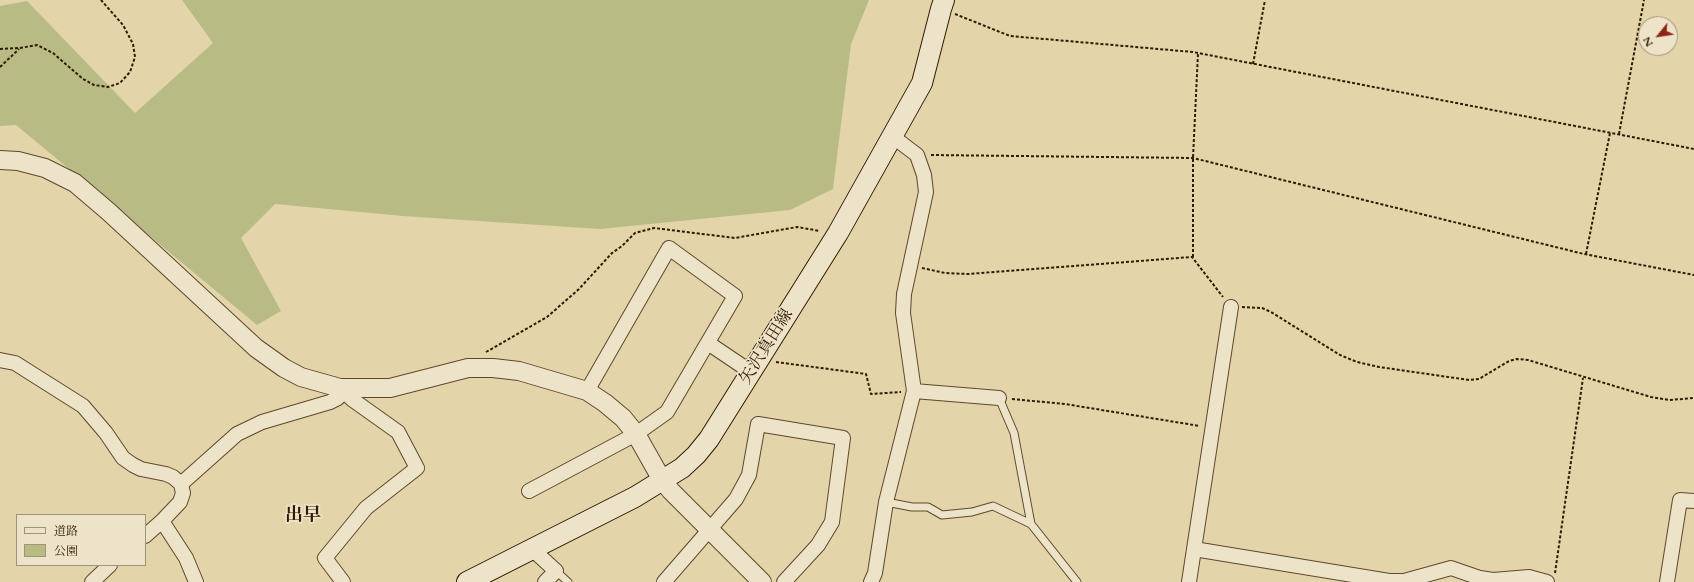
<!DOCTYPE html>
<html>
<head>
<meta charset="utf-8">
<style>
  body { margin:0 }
  #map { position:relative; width:1694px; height:582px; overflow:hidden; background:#e3d4aa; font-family:Cardo,"Noto Serif JP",serif }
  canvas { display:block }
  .legend { position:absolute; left:16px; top:514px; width:130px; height:52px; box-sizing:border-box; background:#ede3c8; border:1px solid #a29379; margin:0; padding:5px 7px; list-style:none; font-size:12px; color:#321a02 }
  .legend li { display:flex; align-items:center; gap:8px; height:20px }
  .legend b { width:20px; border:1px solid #a29379 }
  .north { position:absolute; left:1638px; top:16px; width:40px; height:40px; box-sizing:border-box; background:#ede3c8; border:1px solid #a29379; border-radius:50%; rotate:240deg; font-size:11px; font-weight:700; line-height:16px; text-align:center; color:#321a02 }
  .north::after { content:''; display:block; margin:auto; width:14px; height:18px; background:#8f2418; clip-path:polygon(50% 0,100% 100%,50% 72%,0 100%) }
</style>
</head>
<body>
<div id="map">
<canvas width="1694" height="582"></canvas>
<ul class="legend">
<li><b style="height:5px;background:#ede3c8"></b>道路</li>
<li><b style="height:11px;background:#b9bb85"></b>公園</li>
</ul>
<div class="north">N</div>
</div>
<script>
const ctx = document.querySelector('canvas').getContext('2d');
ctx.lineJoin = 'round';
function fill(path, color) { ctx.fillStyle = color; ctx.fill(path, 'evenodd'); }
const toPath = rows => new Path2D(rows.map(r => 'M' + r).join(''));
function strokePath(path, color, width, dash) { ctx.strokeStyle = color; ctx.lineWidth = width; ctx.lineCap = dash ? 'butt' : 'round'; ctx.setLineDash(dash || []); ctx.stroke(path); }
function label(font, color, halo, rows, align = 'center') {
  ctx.font = font + ' Cardo,"Noto Serif JP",serif'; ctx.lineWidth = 3.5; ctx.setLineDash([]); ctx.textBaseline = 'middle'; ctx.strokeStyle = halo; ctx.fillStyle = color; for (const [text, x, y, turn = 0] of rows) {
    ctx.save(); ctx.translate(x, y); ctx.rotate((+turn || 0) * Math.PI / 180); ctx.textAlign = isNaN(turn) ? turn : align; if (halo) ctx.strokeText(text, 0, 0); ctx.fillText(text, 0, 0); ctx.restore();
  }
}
const green = toPath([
  [182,0,869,0,851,44,833,189,790,210,600,229,403,216,275,204,241,238,281,311,257,325,16,125,0,126,0,6,27,1,135,113,213,43]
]);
const path = toPath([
  [955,14,1010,36,1193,52,1694,149],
  [0,49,20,48,37,45,53,53,83,79,94,85,108,87,120,83,130,72,135,57,133,44,123,25,101,0],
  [1253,64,1265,0],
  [0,67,19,49],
  [1619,134,1644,0],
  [931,155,1193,158,1584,254,1694,275],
  [1586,254,1610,133],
  [1193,257,1193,158,1198,53],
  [922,268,945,273,968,274,1192,257,1223,297],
  [1242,307,1262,308,1271,312,1340,355,1357,362,1379,367,1469,380,1479,379,1509,361,1517,359,1528,360,1651,397,1669,400,1694,398],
  [486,352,547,317,579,289,612,253,622,246,635,233,654,228,735,238,797,227,820,231],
  [776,362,866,374,871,394,901,392],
  [1012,399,1065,404,1200,426],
  [1555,573,1583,378]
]);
const service = toPath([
  [999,398,1014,433,1031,524,1077,582],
  [886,502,912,507,928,507,942,515,972,512,993,506,1031,524],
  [556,571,568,582]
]);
const minor = toPath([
  [708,343,751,372],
  [0,360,15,363,83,406,106,433,123,458,133,465,141,469,166,474,173,477,181,484,183,493,180,502,162,521,145,536],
  [340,388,353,400,398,432,417,468,366,508,325,558,343,582],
  [914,391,999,398],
  [181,484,237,434,262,422,330,402,338,398,340,388],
  [529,491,636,434,667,412,735,296,669,248,587,391],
  [162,521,186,558,196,582],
  [532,549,556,571,545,582],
  [1194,549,1389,581,1404,581,1451,568,1480,578,1493,580,1529,577,1547,582],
  [92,582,110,565],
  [664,582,736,499,749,475,758,424,843,438,832,522,818,545,784,582],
  [871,582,875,573,886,502,914,391,903,313,904,294,926,192,924,175,917,155,892,136],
  [1189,582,1231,307],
  [1667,582,1680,500,1694,501]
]);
const tertiary = toPath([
  [0,160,18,161,45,168,75,183,109,212,256,348,284,368,301,377,340,388,390,388,468,368,493,368,519,371,587,391,605,403,623,418,636,434,662,480,671,491,762,582]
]);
const secondary = toPath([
  [467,582,635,497,682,468,696,455,709,439,838,233,922,83,941,9,944,0]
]);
const streetNames = [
  ["矢沢真田線",767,347,-58]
];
const neighbourhoodNames = [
  ["出早",303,516]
];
fill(green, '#b9bb85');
strokePath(service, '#5e482c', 9);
strokePath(minor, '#5e482c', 16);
strokePath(tertiary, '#5e482c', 20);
strokePath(secondary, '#321a02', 22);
strokePath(path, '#321a02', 2, [3, 2]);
strokePath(service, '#ede3c8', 7);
strokePath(minor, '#ede3c8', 14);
strokePath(tertiary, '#ede3c8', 18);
strokePath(secondary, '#ede3c8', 20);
label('17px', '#321a02', '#ede3c8', streetNames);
label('bold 18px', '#321a02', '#ede3c8', neighbourhoodNames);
</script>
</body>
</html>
